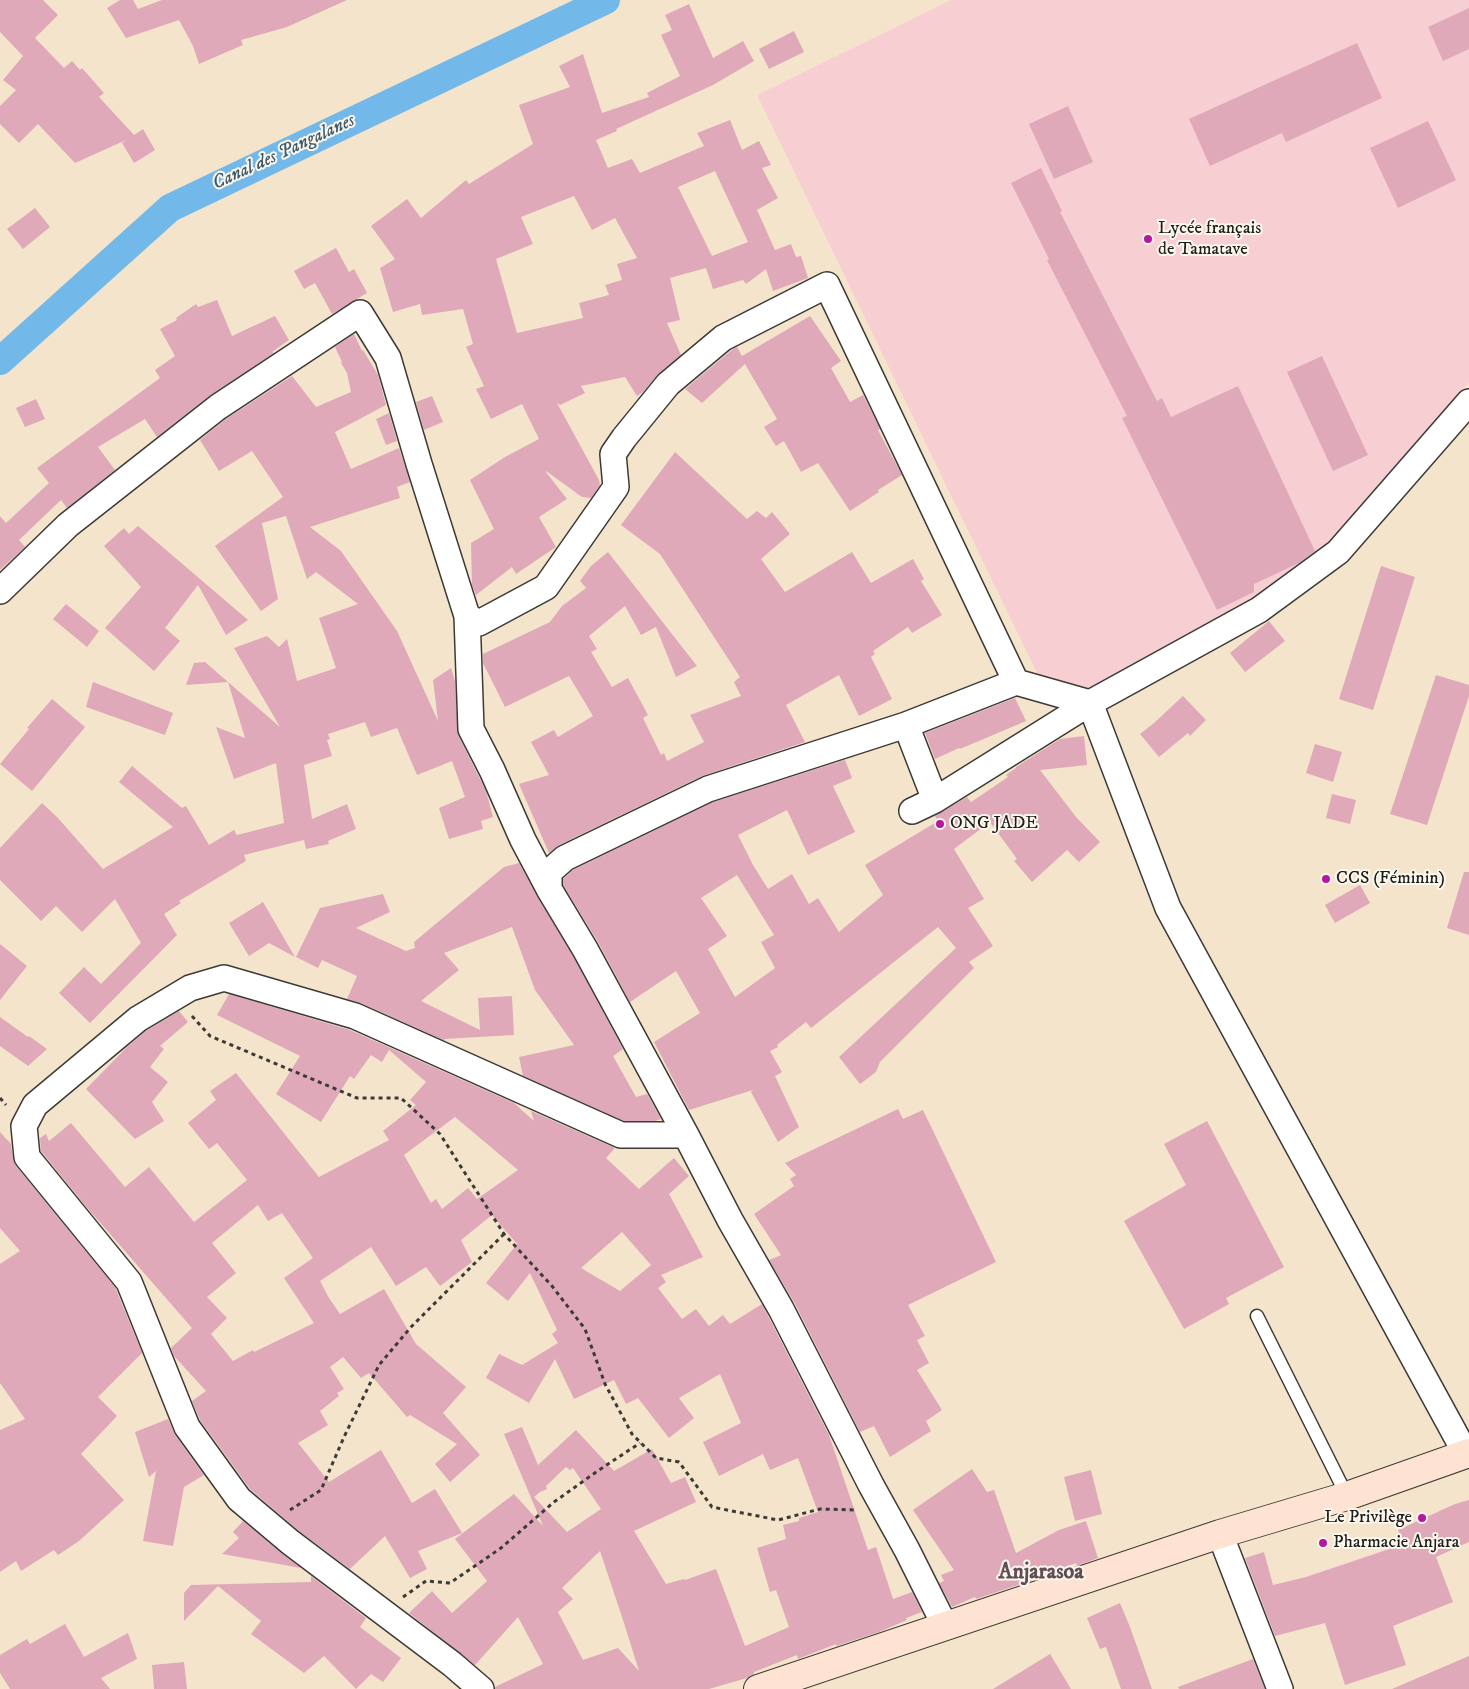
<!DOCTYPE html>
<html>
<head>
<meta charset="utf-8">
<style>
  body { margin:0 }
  canvas { display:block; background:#f4e4cb }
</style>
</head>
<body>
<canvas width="1469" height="1689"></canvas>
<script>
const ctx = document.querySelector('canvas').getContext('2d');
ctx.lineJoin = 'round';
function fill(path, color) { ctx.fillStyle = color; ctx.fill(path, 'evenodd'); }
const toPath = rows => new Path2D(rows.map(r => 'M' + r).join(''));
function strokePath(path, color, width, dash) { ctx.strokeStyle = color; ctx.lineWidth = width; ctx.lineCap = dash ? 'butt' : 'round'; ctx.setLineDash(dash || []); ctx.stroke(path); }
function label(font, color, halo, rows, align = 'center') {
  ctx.font = font + ' "IM FELL DW Pica",serif'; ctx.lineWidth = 4; ctx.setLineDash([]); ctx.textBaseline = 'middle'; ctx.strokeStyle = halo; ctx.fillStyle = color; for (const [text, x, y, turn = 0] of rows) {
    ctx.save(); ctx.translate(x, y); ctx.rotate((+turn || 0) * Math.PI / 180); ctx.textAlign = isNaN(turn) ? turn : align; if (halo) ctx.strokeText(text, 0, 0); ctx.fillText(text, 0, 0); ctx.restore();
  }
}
const built = toPath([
  [951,0,1469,0,1469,382,1340,540,1270,596,1087,696,1038,675,757,95]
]);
const canal = toPath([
  [0,361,170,208,606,0]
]);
const building = toPath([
  [0,0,43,0,58,15,35,38,64,68,72,61,80,70,82,68,104,93,99,97,134,135,143,129,155,150,134,163,122,143,126,140,75,163,38,124,19,143,0,124,0,106,16,90,3,80,23,56,0,32],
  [120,0,133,0,138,9,162,0,347,0,287,27,241,40,243,45,199,64,193,46,179,20,126,38,107,8],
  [689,4,713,58,743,41,754,61,713,85,616,129,617,131,596,140,608,168,632,159,640,173,704,146,697,133,730,120,742,150,759,141,771,165,762,168,778,198,757,210,775,250,791,244,796,257,801,256,808,278,773,291,766,269,746,284,743,280,713,289,706,268,670,278,680,320,667,323,681,355,659,373,643,392,637,396,625,377,581,386,585,393,560,405,557,403,599,480,600,485,591,498,582,497,546,471,546,472,567,499,539,517,556,547,516,574,512,567,476,595,472,585,471,543,494,529,470,480,505,457,539,439,522,404,491,419,476,389,484,386,466,347,473,344,463,309,422,315,420,304,393,312,380,268,395,259,371,226,407,199,421,218,466,180,469,184,533,144,519,105,570,87,559,66,583,54,602,113,649,97,647,93,680,76,661,35,672,30,665,15],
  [715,171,748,242,712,256,678,187],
  [574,196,592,230,615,218,637,258,617,264,622,280,605,285,609,295,579,303,583,318,517,333,496,259,533,244,521,217],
  [1469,8,1469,49,1443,61,1428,27],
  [794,31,804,52,769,69,759,49],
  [1357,43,1382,98,1286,142,1282,133,1210,166,1189,119],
  [1068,106,1093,162,1054,179,1029,124],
  [1428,121,1456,180,1398,208,1370,148],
  [1041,168,1062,211,1060,212,1157,401,1162,398,1171,417,1238,386,1315,551,1299,563,1254,584,1254,592,1217,610,1122,418,1127,416,1047,260,1049,259,1011,183],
  [35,208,50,227,23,249,7,229],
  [336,248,349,272,354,269,367,293,332,314,315,283,304,289,294,271],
  [217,300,232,336,275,316,289,340,272,352,274,353,209,396,157,437,145,419,98,447,115,470,67,508,61,500,19,540,25,547,0,570,0,516,6,523,49,483,37,468,160,378,155,370,175,356,160,329,177,320,176,318,196,304,198,307],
  [810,316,841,361,831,368,850,402,863,395,880,429,878,430,902,475,878,490,879,492,850,511,818,463,801,472,784,441,776,446,764,427,777,419,745,364,702,403,685,389,733,349,737,347,742,356],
  [354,334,362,351,363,350,378,375,386,405,335,432,351,469,399,448,410,482,397,487,400,498,310,527,341,551,397,631,438,721,433,680,451,668,455,681,458,735,486,791,493,817,481,821,483,829,449,839,439,808,465,797,452,761,417,775,397,728,371,737,365,722,328,734,330,739,327,740,332,756,304,765,312,819,347,804,356,829,328,841,329,844,306,849,304,840,244,855,246,861,179,901,181,903,164,914,177,935,90,1023,59,993,84,967,101,984,141,943,115,899,82,932,56,906,41,921,0,880,0,848,42,803,57,817,103,869,173,827,119,782,132,766,182,808,186,806,209,845,234,830,237,835,284,823,276,763,234,779,216,727,245,738,228,682,280,727,234,648,267,636,279,647,287,639,297,681,336,668,319,618,358,604,316,572,307,579,286,516,262,523,278,599,261,611,215,546,283,497,252,451,219,471,200,440,226,419,292,376,316,407,351,392,347,373,341,363,342,362,335,347],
  [1322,356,1368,455,1333,471,1287,372],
  [432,396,443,422,424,430,416,402],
  [36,399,45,419,25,427,16,408],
  [389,413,397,441,386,445,376,419],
  [675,452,747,519,757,511,766,518,772,512,790,534,761,559,785,592,852,552,871,583,913,559,924,579,921,581,942,615,912,633,908,627,873,651,875,654,871,657,892,699,859,716,839,675,786,705,805,742,702,776,559,845,549,853,519,784,549,775,531,742,554,730,558,737,593,716,569,676,505,707,483,663,483,654,550,622,562,606,586,588,580,581,591,566,608,552,697,666,676,677,656,627,641,635,625,606,589,636,597,649,591,652,612,687,628,678,648,715,643,718,661,755,664,753,667,761,704,742,690,715,741,696,734,682,740,677,660,554,621,525],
  [138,526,248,620,226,635,198,585,165,628,180,641,154,671,105,628,141,587,104,546,124,528,129,534],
  [1381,566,1415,577,1373,710,1339,699],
  [66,604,99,631,87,647,53,619],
  [1269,621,1285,641,1245,672,1230,653],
  [205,662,228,682,186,685,194,663],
  [1436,675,1469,685,1469,696,1427,825,1390,814],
  [93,682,173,713,165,735,86,707],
  [1183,696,1206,720,1190,736,1188,733,1159,757,1140,734,1154,723],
  [1015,698,1026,721,960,749,959,748,935,759,925,733],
  [52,699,85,727,32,791,0,764,29,729,27,728],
  [1084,736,1087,765,1040,770,1076,817,1100,842,1079,862,1067,850,1032,882,1014,861,1017,859,990,822,954,849,984,899,968,908,993,946,969,962,974,968,880,1062,876,1072,860,1084,839,1057,956,948,938,927,811,1028,806,1022,777,1045,778,1047,770,1051,782,1072,775,1076,799,1127,778,1142,751,1092,753,1090,689,1110,654,1042,700,1013,676,971,630,1002,598,942,563,885,563,879,573,870,713,802,845,760,852,778,833,786,855,832,808,855,787,810,738,835,753,865,768,889,792,874,809,904,818,898,839,932,883,895,865,865,938,821,935,816,967,797,971,802,1008,777,1006,775,1016,768,1016,767,1060,739],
  [737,875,774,935,761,942,775,968,735,997,708,949,727,936,701,898],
  [1315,744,1342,752,1333,782,1306,773],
  [1332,794,1356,800,1350,824,1326,818],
  [519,863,537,896,573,956,623,1049,613,1056,636,1097,647,1094,661,1119,655,1121,624,1121,523,1076,519,1057,574,1045,535,990,512,927,444,953,459,970,421,1001,480,1030,478,998,512,996,514,1035,444,1039,445,1041,361,1003,347,999,357,976,322,960,318,968,296,957,320,908,383,894,390,912,356,928,406,951,415,948,414,942,504,867],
  [1464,872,1469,872,1469,935,1447,928],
  [1360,885,1370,903,1335,923,1325,905],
  [263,902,295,957,269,943,249,956,229,923],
  [0,944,27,966,0,1000],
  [229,994,350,1030,514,1103,534,1121,531,1111,615,1148,606,1158,639,1189,674,1158,689,1176,669,1194,703,1257,661,1275,666,1282,658,1288,682,1319,696,1309,709,1326,723,1315,730,1324,762,1304,829,1435,868,1550,876,1547,893,1599,912,1592,922,1612,906,1618,907,1620,879,1632,836,1646,836,1644,798,1659,797,1655,754,1672,754,1674,747,1678,709,1689,495,1689,495,1687,543,1664,518,1617,475,1665,409,1613,432,1591,452,1613,487,1581,455,1539,514,1494,543,1526,504,1434,522,1427,538,1465,576,1430,614,1471,652,1449,671,1483,685,1477,696,1502,634,1531,666,1584,684,1579,685,1580,716,1569,745,1646,789,1627,776,1590,770,1592,757,1548,786,1539,783,1525,799,1521,799,1518,818,1512,798,1458,770,1470,763,1454,719,1476,703,1442,741,1423,720,1374,679,1398,694,1418,669,1438,638,1398,626,1404,614,1380,574,1399,555,1359,529,1403,486,1378,499,1354,522,1365,558,1343,552,1334,557,1330,530,1273,508,1301,486,1283,517,1244,492,1215,461,1240,472,1262,440,1286,426,1267,396,1286,371,1247,320,1281,329,1298,340,1314,384,1289,416,1344,466,1387,443,1413,480,1455,450,1482,435,1464,457,1444,410,1415,407,1417,369,1373,361,1378,343,1357,330,1367,344,1389,337,1393,339,1396,320,1411,328,1425,298,1443,329,1482,381,1450,412,1503,435,1489,462,1533,418,1551,427,1569,410,1578,385,1536,350,1569,299,1531,250,1489,200,1420,192,1401,206,1391,174,1356,171,1348,192,1328,83,1203,41,1151,40,1138,46,1134,49,1141,71,1123,125,1187,149,1167,194,1222,247,1180,217,1143,209,1149,188,1123,216,1100,210,1091,236,1073,319,1177,389,1140,383,1131,416,1105,410,1100,426,1082,389,1050,382,1062,371,1055,354,1079,350,1076,321,1122,276,1094,300,1056,217,1015],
  [455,1117,518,1170,477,1199,468,1188,442,1209,436,1199,431,1203,404,1155],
  [258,1205,268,1221,282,1213,313,1258,284,1278,314,1323,254,1352,253,1350,233,1361,211,1334,227,1318,207,1297,236,1273,212,1243],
  [622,1232,651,1265,620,1291,581,1268],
  [566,1467,570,1470,573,1468,601,1509,567,1532,534,1497,540,1492,547,1489,546,1486],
  [600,1551,623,1620,639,1671,618,1648,583,1660,558,1612,573,1599,562,1588],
  [179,1011,188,1022,160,1046,164,1049,150,1067,168,1082,152,1102,164,1121,135,1139,86,1089,127,1047,146,1031],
  [0,1017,28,1037,29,1036,47,1049,28,1066,0,1046],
  [898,1109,903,1119,923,1110,996,1262,908,1305,925,1336,917,1340,929,1363,917,1370,942,1410,926,1421,931,1431,890,1457,874,1426,860,1432,794,1302,769,1260,781,1255,754,1214,794,1186,790,1179,796,1175,785,1163],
  [1207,1121,1284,1267,1226,1298,1229,1304,1184,1329,1124,1221,1186,1185,1164,1144],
  [0,1132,11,1144,13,1158,16,1166,115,1287,142,1353,98,1397,117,1416,81,1454,124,1500,79,1541,58,1555,54,1550,21,1571,16,1561,0,1572,0,1430,25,1419,0,1383,0,1264,20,1251,0,1228],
  [168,1419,175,1435,204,1475,184,1487,173,1546,143,1541,156,1471,149,1477,135,1432],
  [972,1469,987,1492,994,1490,1016,1553,1059,1530,1086,1521,1098,1558,1077,1566,1076,1563,1042,1577,976,1599,975,1597,952,1607,939,1583,944,1581,941,1575,954,1570,913,1510],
  [1091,1470,1102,1514,1075,1521,1064,1477],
  [1469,1500,1469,1542,1436,1557,1453,1602,1393,1626,1406,1665,1345,1685,1325,1623,1275,1636,1245,1558,1264,1552,1273,1585,1306,1577,1404,1544,1398,1530,1455,1504],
  [243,1521,281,1553,301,1568,222,1554,239,1538,233,1532],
  [311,1576,366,1618,360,1627,401,1658,383,1682,371,1674,356,1689,324,1656,304,1673,251,1634,261,1621,218,1586,184,1621,184,1593,191,1585,311,1582],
  [1120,1603,1130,1627,1152,1689,1121,1689,1106,1647,1100,1649,1087,1618],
  [65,1624,84,1657,128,1633,137,1659,101,1678,110,1689,10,1689,0,1673,0,1655,27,1639,30,1644],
  [1050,1654,1071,1689,993,1689],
  [1469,1656,1469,1689,1392,1689],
  [1253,1659,1265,1689,1179,1689,1178,1687],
  [184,1662,187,1689,154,1689,152,1665]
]);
const path = toPath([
  [192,1016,210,1036,357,1098,401,1098,440,1134,504,1234,552,1286,585,1329,605,1384,632,1434,656,1458,679,1462,712,1507,778,1520,820,1509,857,1510],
  [0,1098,6,1105],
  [290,1510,321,1490,344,1437,379,1365,411,1327,504,1234],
  [403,1597,426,1581,450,1583,501,1548,554,1502,599,1470,640,1443]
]);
const service = toPath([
  [1257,1316,1347,1496]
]);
const minor = toPath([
  [0,591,68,525,218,407,360,313,388,358,419,464,467,616,479,623,546,587,616,487,613,454,624,438,668,384,723,338,827,285,1016,682,1090,703],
  [467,616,471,729,492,770,523,840,549,889],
  [906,725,935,800,912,811],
  [935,800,1090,703],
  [1466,1454,1168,908,1090,703,1259,610,1338,552,1469,402],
  [1220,1534,1280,1689],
  [945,1626,907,1550,871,1485,781,1309,730,1220,686,1135,585,949,549,889,549,872,565,858,708,789,906,725,1016,682],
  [481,1689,452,1664,290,1542,239,1499,187,1427,129,1282,27,1157,24,1126,35,1105,138,1019,190,988,224,978,355,1016,621,1135,686,1135]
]);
const secondary = toPath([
  [758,1689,1220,1534,1347,1496,1469,1453]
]);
const markers = [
  [1148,239,5,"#b5179e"],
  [940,824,5,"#b5179e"],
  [1326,879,5,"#b5179e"],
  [1422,1518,5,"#b5179e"],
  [1323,1543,5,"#b5179e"]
];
const poiNames = [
  ["Lycée français",1158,229],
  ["de Tamatave",1158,250],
  ["ONG JADE",950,824],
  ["CCS (Féminin)",1336,879],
  ["Le Privilège",1412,1518,"right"],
  ["Pharmacie Anjara",1333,1543]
];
const waterNames = [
  ["Canal des Pangalanes",284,153,-25]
];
const districtNames = [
  ["Anjarasoa",1041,1573]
];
fill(built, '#f7cfd2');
strokePath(canal, '#72b8e9', 28);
fill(building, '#dfa9ba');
strokePath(service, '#3c3a36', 15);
strokePath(minor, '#3c3a36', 28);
strokePath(secondary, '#3c3a36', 30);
strokePath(path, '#3c3a36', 3, [4, 4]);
strokePath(service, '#fff', 12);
strokePath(minor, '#fff', 25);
strokePath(secondary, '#fee3d2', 28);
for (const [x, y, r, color] of markers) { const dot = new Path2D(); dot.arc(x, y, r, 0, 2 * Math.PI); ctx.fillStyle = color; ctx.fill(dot); strokePath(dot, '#fbf7ec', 2); }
label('18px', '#1c1c1c', '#fbf7ec', poiNames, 'left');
label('italic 19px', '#3e5a6e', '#fbf7ec', waterNames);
label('bold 22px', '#604d53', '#fbf7ec', districtNames);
</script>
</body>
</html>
